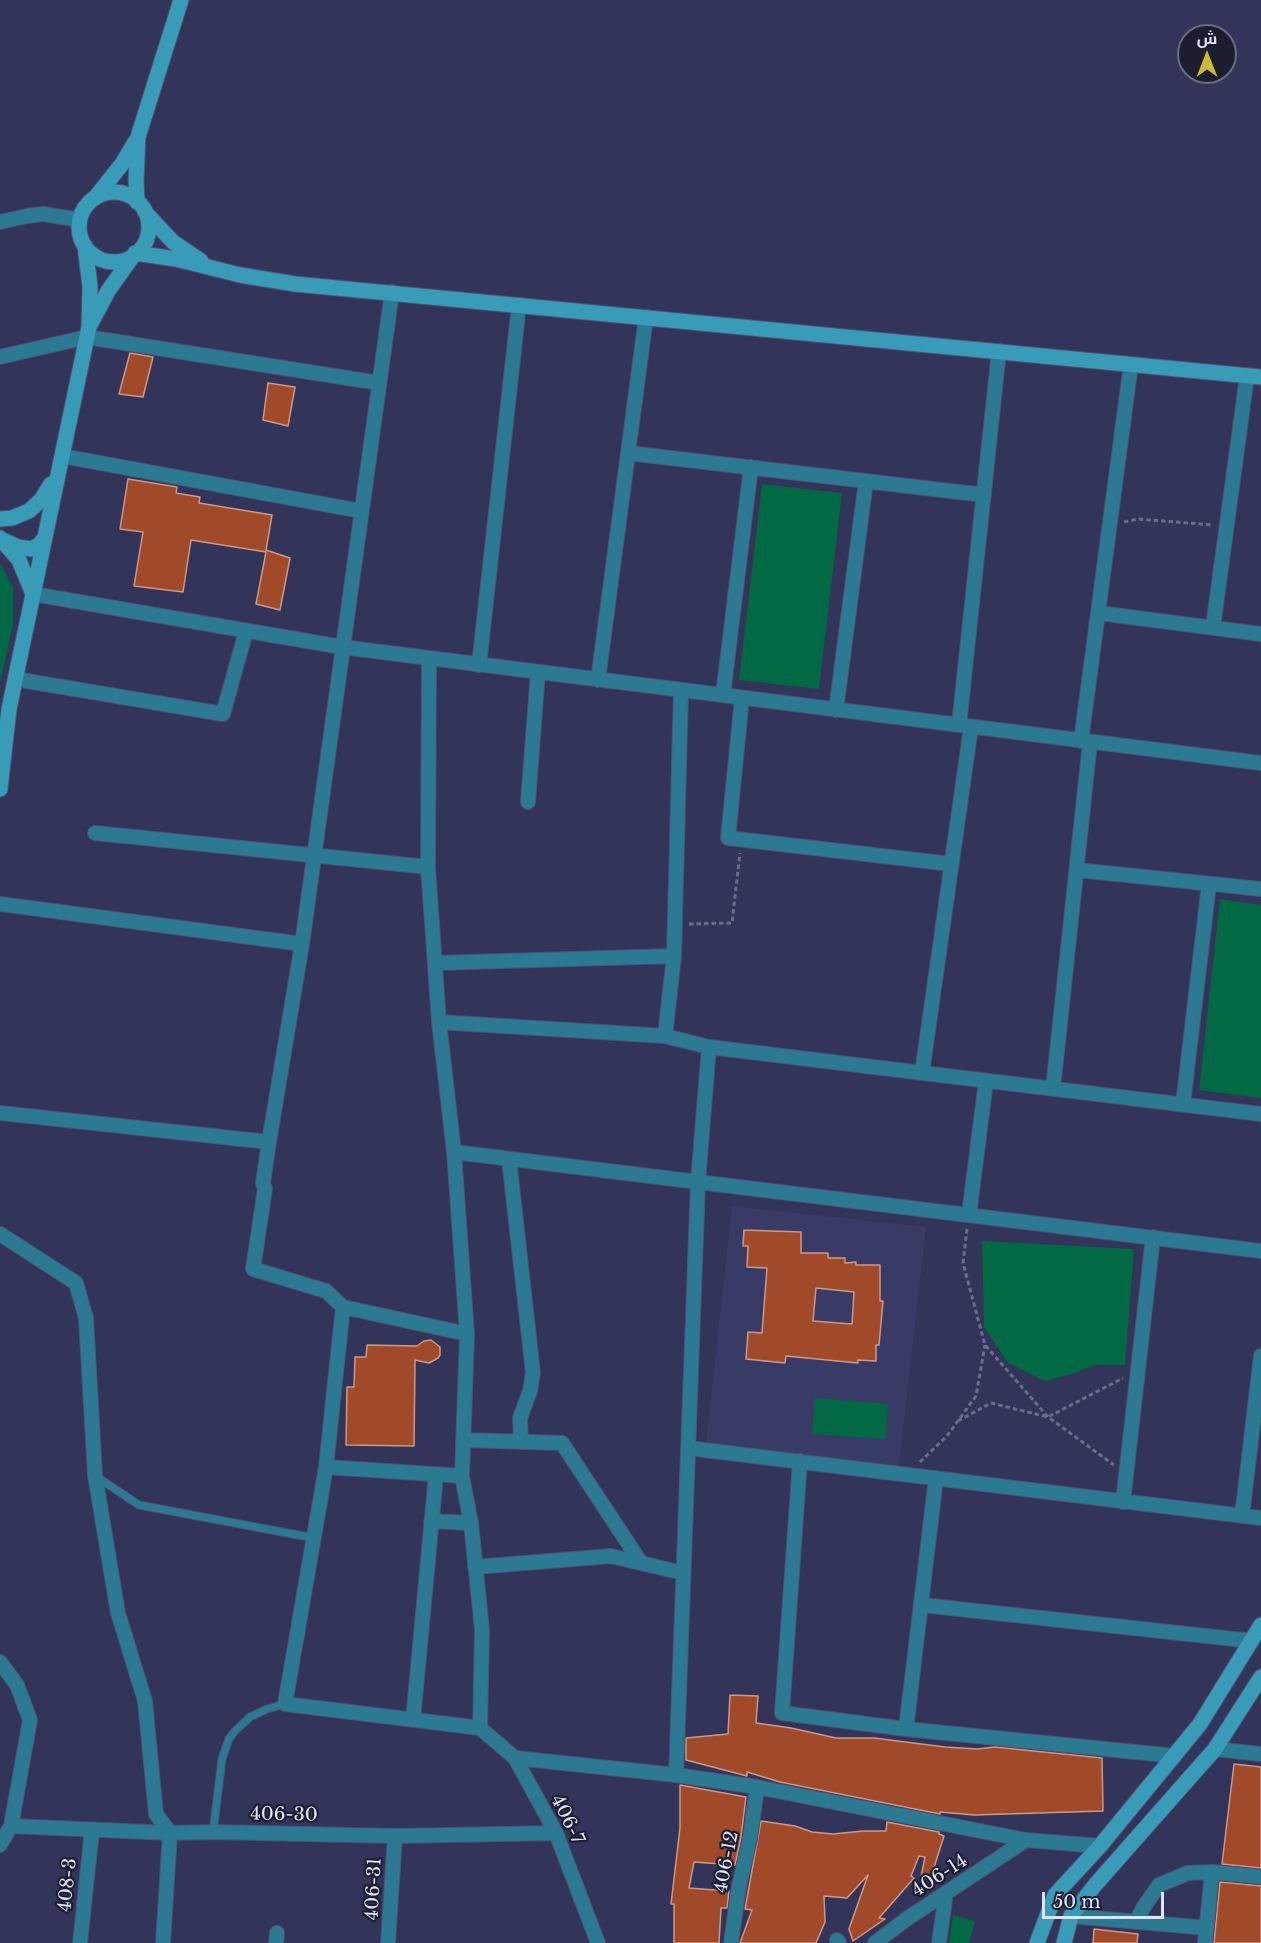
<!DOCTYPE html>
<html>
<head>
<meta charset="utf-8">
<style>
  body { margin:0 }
  #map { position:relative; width:1261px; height:1943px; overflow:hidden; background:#323459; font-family:"Libre Baskerville",Cairo,serif }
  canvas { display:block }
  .north { position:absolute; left:1177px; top:24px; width:60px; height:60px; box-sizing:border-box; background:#1c1e2f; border:2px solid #6b6d81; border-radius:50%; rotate:0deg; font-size:16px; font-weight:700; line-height:24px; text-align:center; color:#e1e3fb }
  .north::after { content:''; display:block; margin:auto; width:21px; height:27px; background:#ccb938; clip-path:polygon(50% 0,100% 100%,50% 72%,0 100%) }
  .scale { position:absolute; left:1042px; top:1892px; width:122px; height:27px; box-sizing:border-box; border:3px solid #e1e3fb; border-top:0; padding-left:8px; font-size:18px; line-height:21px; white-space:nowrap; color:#e1e3fb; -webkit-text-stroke:4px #1c1e2f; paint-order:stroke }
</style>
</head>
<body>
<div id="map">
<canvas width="1261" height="1943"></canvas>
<div class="north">ش</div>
<div class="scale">50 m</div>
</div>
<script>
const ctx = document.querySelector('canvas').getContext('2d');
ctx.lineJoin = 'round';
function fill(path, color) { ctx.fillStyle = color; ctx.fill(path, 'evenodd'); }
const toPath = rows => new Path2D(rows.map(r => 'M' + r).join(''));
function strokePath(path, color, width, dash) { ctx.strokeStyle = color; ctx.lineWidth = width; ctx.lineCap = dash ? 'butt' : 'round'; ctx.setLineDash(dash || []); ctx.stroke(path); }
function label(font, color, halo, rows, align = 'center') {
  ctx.font = font + ' "Libre Baskerville",serif'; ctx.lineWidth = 4.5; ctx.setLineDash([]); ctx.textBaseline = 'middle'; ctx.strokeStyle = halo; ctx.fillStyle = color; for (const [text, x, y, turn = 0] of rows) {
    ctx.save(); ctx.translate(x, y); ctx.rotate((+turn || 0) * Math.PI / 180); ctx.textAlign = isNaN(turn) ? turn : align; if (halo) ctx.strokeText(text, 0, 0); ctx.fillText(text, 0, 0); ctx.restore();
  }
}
const built = toPath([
  [732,1206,926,1227,899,1466,706,1443]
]);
const green = toPath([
  [762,484,842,493,819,689,739,680],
  [0,563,13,588,13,624,0,683],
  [1220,899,1261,905,1261,1098,1199,1090],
  [982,1241,1134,1249,1125,1365,1095,1365,1072,1374,1045,1381,1008,1363,984,1327],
  [815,1398,888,1404,886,1439,812,1434],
  [953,1915,975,1921,969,1943,949,1943]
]);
const building = toPath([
  [130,353,153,357,143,397,119,394,130,353],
  [268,383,295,387,288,426,263,420,268,383],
  [128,479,177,487,176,493,200,497,199,503,272,515,266,550,290,558,280,610,256,604,266,552,191,540,183,592,134,586,143,532,120,529,128,479],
  [744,1230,801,1232,801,1253,828,1253,828,1258,845,1258,845,1263,856,1262,856,1265,880,1265,880,1301,883,1301,879,1345,876,1345,876,1361,858,1360,858,1363,786,1356,785,1363,746,1359,748,1332,762,1333,767,1268,747,1267,748,1246,743,1246,744,1230],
  [816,1288,854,1292,852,1324,813,1321,816,1288],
  [431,1340,440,1347,440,1355,438,1358,429,1363,415,1360,414,1446,346,1445,347,1387,354,1387,355,1357,366,1357,367,1345,417,1346,424,1341,431,1340],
  [730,1695,758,1696,756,1723,791,1728,836,1738,874,1738,945,1747,977,1749,995,1747,1102,1758,1103,1811,974,1815,940,1812,940,1814,780,1782,747,1772,747,1776,686,1760,686,1738,728,1734,730,1695],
  [1234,1764,1261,1767,1261,1868,1222,1864,1234,1764],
  [680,1785,746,1797,741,1837,735,1865,694,1862,689,1888,729,1891,727,1908,721,1908,719,1943,674,1943,674,1904,671,1904,680,1828,680,1785],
  [761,1821,795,1826,812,1832,833,1834,863,1831,886,1831,887,1822,939,1832,939,1834,944,1836,930,1880,921,1877,925,1857,919,1856,911,1876,914,1878,879,1918,885,1919,853,1941,849,1929,868,1875,847,1898,824,1896,825,1922,816,1943,740,1943,752,1910,745,1909,761,1821],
  [1220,1882,1261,1886,1261,1943,1214,1943,1220,1882],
  [1094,1929,1138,1934,1137,1943,1093,1943,1094,1929]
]);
const path = toPath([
  [1124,522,1138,519,1213,525],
  [689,924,732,923,740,853],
  [967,1229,963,1263,985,1345,1048,1417,1114,1465],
  [958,1421,991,1403,1048,1417,1123,1378],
  [920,1462,947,1436,976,1396,985,1345]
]);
const lane = toPath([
  [97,1477,139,1505,314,1538],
  [213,1832,222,1759,229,1739,235,1731,250,1717,267,1709,285,1704]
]);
const street = toPath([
  [0,222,27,216,43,214,80,220],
  [392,292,302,944,269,1142,263,1183,265,1189,253,1269,326,1291,343,1307,467,1334],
  [0,357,87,337,379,383],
  [628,453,984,495],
  [62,456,361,511],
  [33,594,342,647,1261,763],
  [1099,613,1261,634],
  [1213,627,1247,376],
  [429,658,428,867,439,1022,454,1152,467,1334,462,1476,471,1523,482,1630,480,1728],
  [479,665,519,305],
  [15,679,223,714,246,631],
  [598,680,646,317],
  [723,695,751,467],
  [742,698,728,838,951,864],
  [836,710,866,481],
  [959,725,999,351],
  [1081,741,1131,364],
  [528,802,538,672],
  [95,833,428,867],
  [1077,870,1261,889],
  [0,904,302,944],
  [435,963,674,956],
  [439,1022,665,1036,709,1047,1261,1114],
  [665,1036,674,956,681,690],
  [922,1073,971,727],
  [1053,1089,1090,742],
  [1183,1104,1209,884],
  [0,1113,269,1142],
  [454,1152,1261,1251],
  [509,1159,533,1373,530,1391,520,1418,521,1442],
  [969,1215,986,1081],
  [0,1234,76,1283,86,1318,95,1475,118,1613,145,1701,156,1814,170,1833,163,1943],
  [343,1307,326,1467,285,1704,480,1728],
  [463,1440,562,1443,641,1563],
  [688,1448,1261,1518],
  [800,1461,782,1713,906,1729,1175,1756],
  [326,1467,462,1476],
  [1123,1502,1153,1237],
  [1242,1516,1261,1356],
  [431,1521,471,1523],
  [475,1567,611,1556,683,1573],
  [922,1605,1252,1641],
  [0,1662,17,1685,30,1720,11,1826,0,1845],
  [413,1720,436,1475],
  [480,1728,515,1758,556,1833,598,1943],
  [906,1729,936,1478],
  [1215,1749,1261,1754],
  [515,1758,676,1775,757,1787,1026,1840,1100,1846],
  [676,1775,698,1182,709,1047],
  [11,1826,170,1833,213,1832,395,1836,556,1833],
  [1071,1916,1207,1928],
  [1136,1922,1143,1908,1159,1885,1188,1873,1212,1872,1261,1877],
  [837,1940,839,1943],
  [80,1943,92,1830],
  [276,1943,277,1933],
  [388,1943,395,1836],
  [731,1943,739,1886,750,1839,757,1787],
  [875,1943,908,1918,1026,1840],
  [939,1943,946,1893],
  [1205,1943,1212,1872]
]);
const secondary = toPath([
  '79 227a35 35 0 1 1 70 0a35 35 0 1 1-70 0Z',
  [95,198,122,164,135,142],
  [137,202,136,180,138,137,181,0],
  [145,212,173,242,201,261],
  [89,327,108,291,135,253,176,259,240,275,295,284,1261,377],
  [0,519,12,518,29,511,41,500,51,484],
  [0,538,19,560,33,594],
  [5,541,18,547,31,549,39,545,45,538],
  [0,789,9,709,89,327,90,286,85,246],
  [1037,1943,1055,1895,1100,1846,1200,1724,1261,1625],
  [1064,1943,1071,1916,1095,1885,1215,1749,1261,1677]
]);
const streetNames = [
  ["406-30",284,1815,1],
  ["406-7",567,1820,64],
  ["406-12",727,1862,-79],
  ["406-14",940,1876,-33],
  ["408-3",68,1885,-84],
  ["406-31",374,1889,-87]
];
fill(built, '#393b67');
fill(green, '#016944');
fill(building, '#a04a2a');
strokePath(building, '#cc9a88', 1.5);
strokePath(lane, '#4e5073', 9);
strokePath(street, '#4e5073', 16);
strokePath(secondary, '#4e5073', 17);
strokePath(path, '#6a6c8c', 3, [4.5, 3]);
strokePath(lane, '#2c7a91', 7);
strokePath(street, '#2c7a91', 14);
strokePath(secondary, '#389cb8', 15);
label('18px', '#e1e3fb', '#1c1e2f', streetNames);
</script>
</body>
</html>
